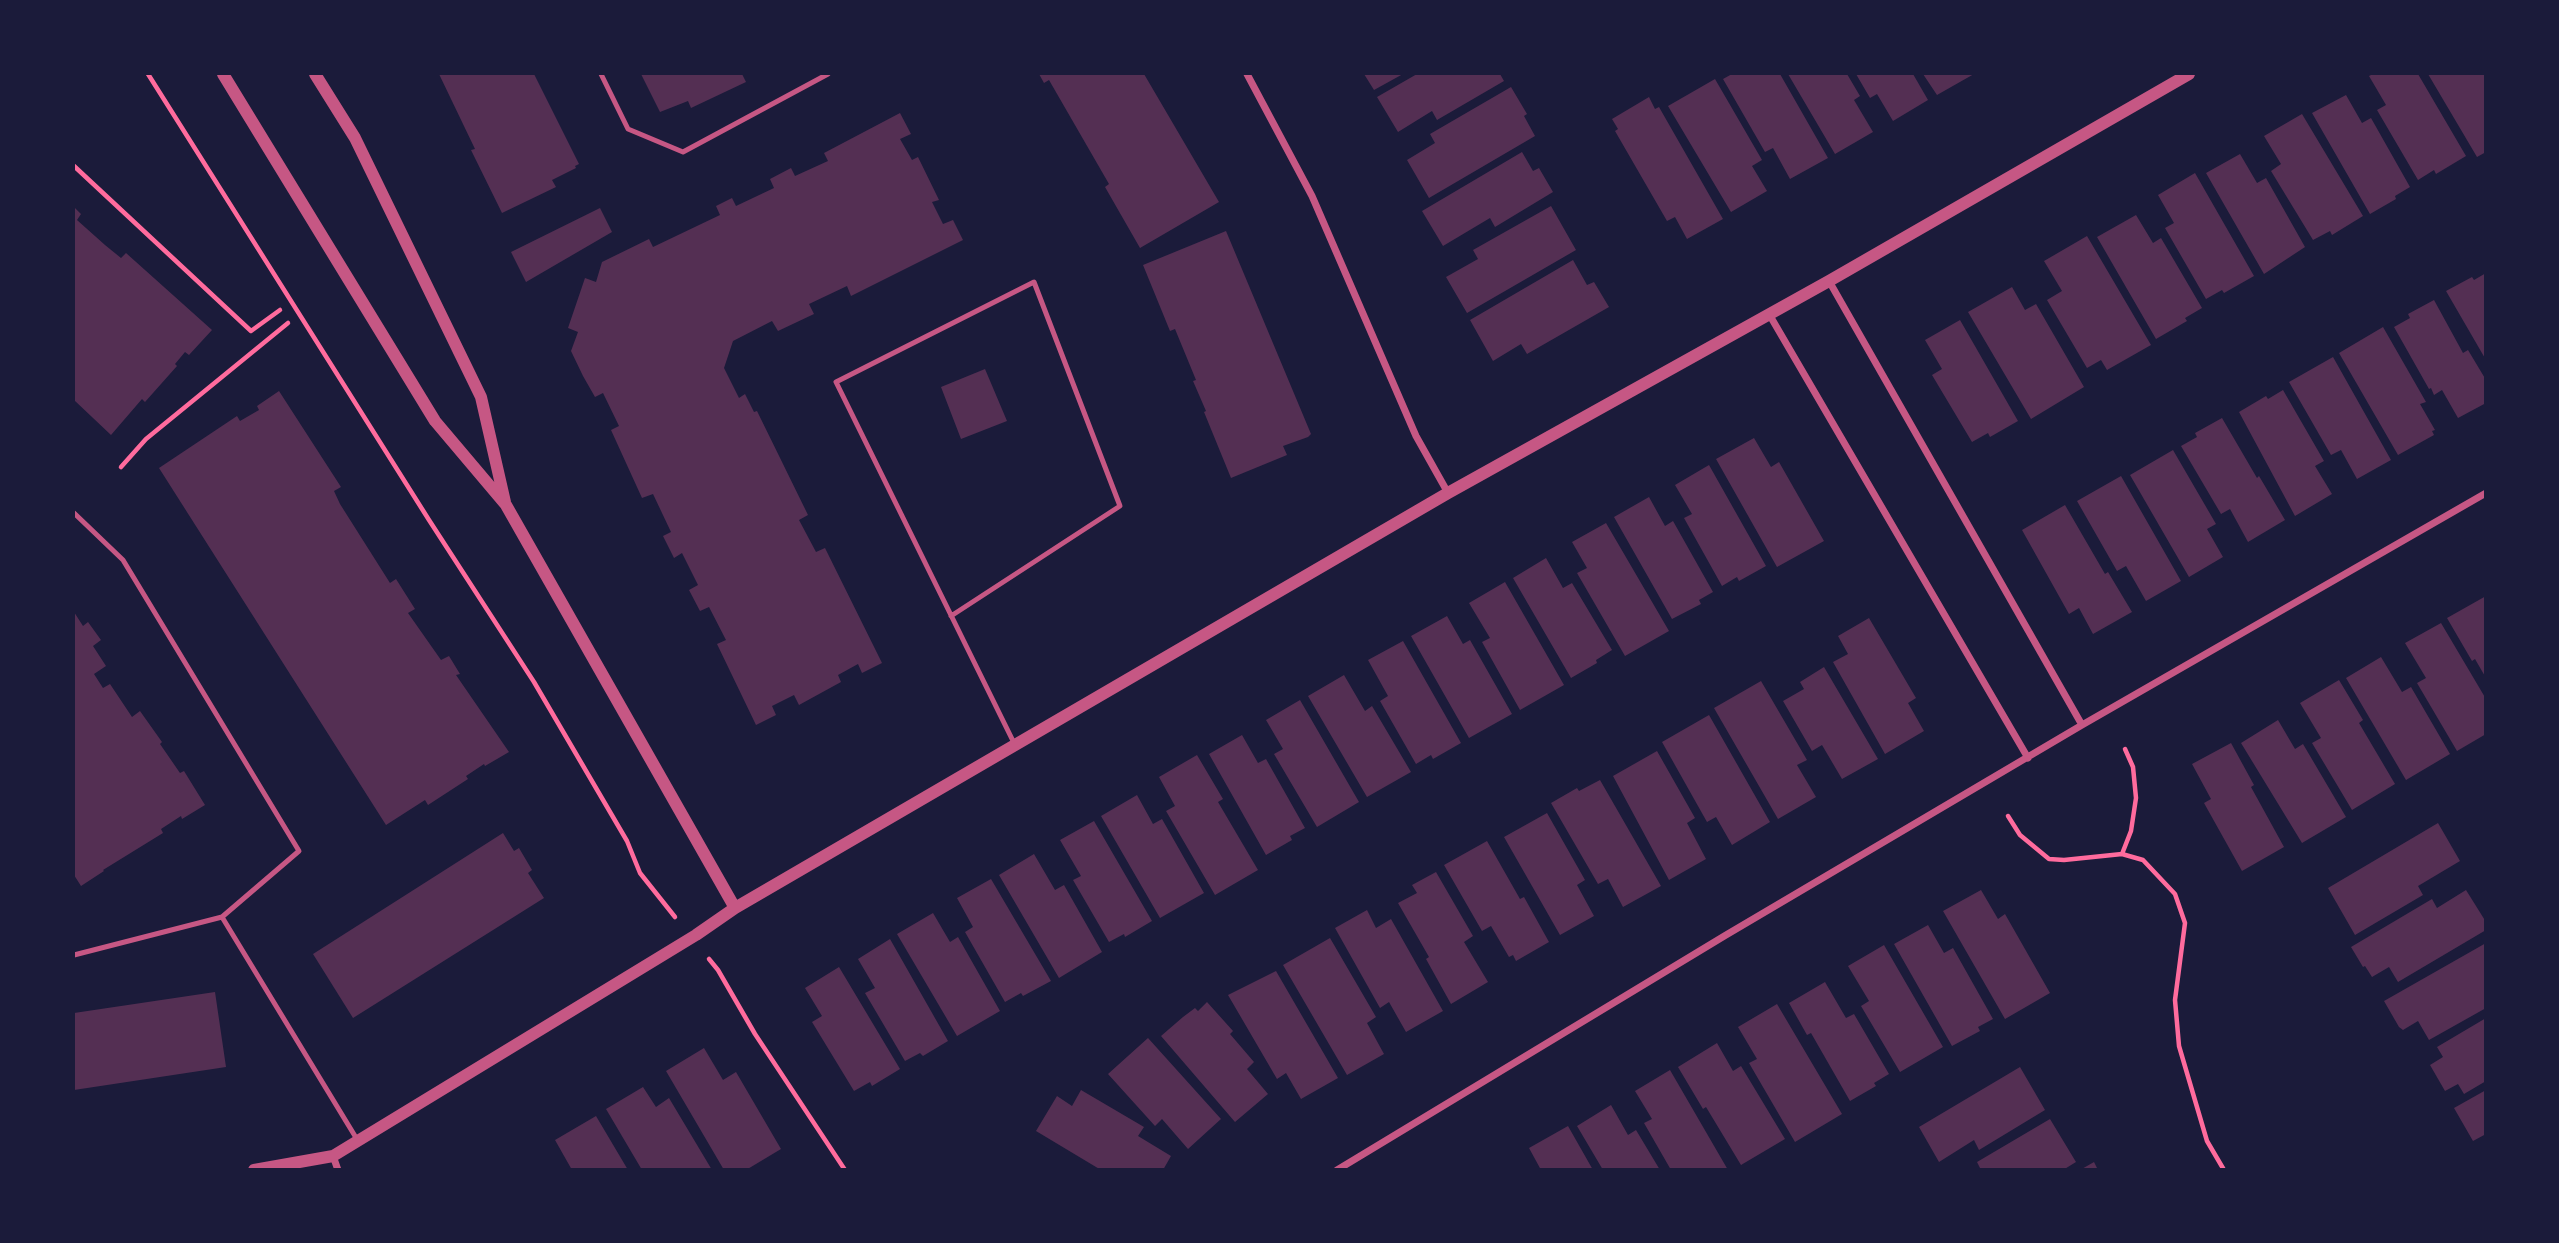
<!DOCTYPE html>
<html>
<head>
<meta charset="utf-8">
<style>
  body { margin:0 }
  #map { position:relative; width:2559px; height:1243px; overflow:hidden; background:#1b1b3a; font-family:"Titillium Web",sans-serif }
  canvas { display:block }
  .frame { position:absolute; inset:0; border:75px solid #1b1b3a; pointer-events:none }
</style>
</head>
<body>
<div id="map">
<canvas width="2559" height="1243"></canvas>
<div class="frame"></div>
</div>
<script>
const ctx = document.querySelector('canvas').getContext('2d');
ctx.lineJoin = 'round';
function fill(path, color) { ctx.fillStyle = color; ctx.fill(path, 'evenodd'); }
const toPath = rows => new Path2D(rows.map(r => 'M' + r).join(''));
function strokePath(path, color, width, dash) { ctx.strokeStyle = color; ctx.lineWidth = width; ctx.lineCap = dash ? 'butt' : 'round'; ctx.setLineDash(dash || []); ctx.stroke(path); }
const building = toPath([
  [439,74,534,74,579,164,575,166,576,168,552,180,556,187,502,213,471,150,475,149],
  [641,74,742,74,746,82,691,108,688,101,660,112],
  [1039,74,1144,74,1219,202,1140,248,1105,187,1109,184,1049,80,1044,83],
  [1364,74,1403,74,1374,90],
  [1417,74,1500,74,1504,81,1437,120,1432,111,1398,132,1377,97],
  [1732,74,1780,74,1828,158,1790,179,1773,148,1765,152,1723,79],
  [1788,74,1847,74,1860,96,1854,100,1873,132,1835,154],
  [1856,74,1913,74,1928,100,1893,121,1877,94,1870,98],
  [1923,74,1974,74,1937,95],
  [2373,74,2418,74,2466,156,2436,174,2434,170,2418,180,2377,110,2386,105,2369,76],
  [2428,74,2486,74,2486,152,2477,157],
  [1715,79,1762,160,1752,166,1767,191,1731,212,1668,106],
  [1511,87,1527,114,1524,116,1535,136,1429,198,1407,160,1435,143,1430,134],
  [2346,95,2362,123,2371,118,2410,187,2395,196,2396,199,2370,214,2312,113],
  [1649,97,1655,109,1659,107,1723,219,1687,239,1675,217,1667,221,1615,131,1618,129,1612,119],
  [900,113,911,134,900,139,912,160,918,157,939,200,932,202,943,224,953,220,963,240,851,296,847,286,809,304,814,314,778,331,772,321,733,341,724,368,739,398,745,394,754,412,757,411,808,515,799,520,816,552,825,548,882,663,862,673,858,664,838,675,841,682,799,705,794,695,772,706,776,715,756,725,717,644,726,640,709,607,700,611,689,590,698,585,682,553,674,558,663,536,671,532,653,494,642,498,611,430,619,426,603,393,595,397,583,376,571,351,578,332,568,328,585,278,596,282,602,262,649,239,653,247,720,215,716,206,732,198,736,206,774,188,770,179,791,168,795,176,828,161,824,153],
  [2302,114,2363,216,2332,235,2330,231,2313,240,2271,171,2281,164,2264,136],
  [1522,152,1533,171,1539,168,1553,192,1495,227,1490,218,1443,246,1422,211],
  [2240,154,2257,183,2266,178,2305,247,2264,274,2206,173],
  [2195,173,2254,276,2224,293,2222,290,2206,299,2165,228,2174,223,2158,195],
  [1551,206,1576,250,1467,313,1446,277,1478,259,1473,250],
  [74,207,81,214,77,220,105,245,121,258,126,253,212,330,189,355,185,352,175,364,177,366,145,402,142,399,111,435,74,400],
  [600,208,612,232,526,282,511,252],
  [2136,215,2153,243,2161,238,2202,308,2185,318,2187,321,2156,339,2097,237],
  [1226,231,1311,434,1308,437,1283,446,1287,455,1231,478,1204,412,1206,411,1193,381,1196,380,1175,329,1170,331,1143,265],
  [2087,236,2151,345,2107,370,2101,360,2087,368,2047,300,2062,291,2044,261],
  [1573,260,1587,285,1594,282,1609,307,1527,354,1521,344,1493,361,1470,320],
  [2486,273,2486,360,2446,291,2472,277,2474,280],
  [2012,287,2025,310,2036,304,2084,387,2031,419,1968,312],
  [2434,300,2463,353,2468,350,2486,380,2486,403,2458,418,2442,390,2434,395,2431,388,2429,389,2394,327,2410,318,2408,314],
  [1960,320,2018,421,1990,437,1988,433,1972,442,1932,375,1942,369,1925,340],
  [2383,327,2426,402,2420,404,2435,430,2432,431,2434,435,2398,455,2339,353],
  [2333,357,2391,460,2357,479,2341,450,2331,455,2289,382],
  [985,369,1007,421,961,439,941,387],
  [2283,390,2324,461,2315,466,2332,494,2295,516,2239,412,2266,396,2268,399],
  [279,391,341,487,334,491,340,504,390,583,396,579,415,609,408,613,441,660,449,656,460,674,456,675,509,752,485,766,484,764,466,776,468,779,428,805,425,800,386,825,159,468,237,416,240,421,259,410,257,406],
  [2222,418,2257,478,2259,476,2285,520,2248,542,2230,509,2221,514,2181,446,2197,437,2195,433],
  [1754,438,1771,467,1779,462,1824,541,1777,567,1716,459],
  [2173,450,2216,524,2207,529,2223,557,2189,577,2130,475],
  [1709,465,1766,566,1739,581,1737,577,1722,586,1684,518,1692,514,1675,485],
  [2121,476,2181,581,2146,601,2126,566,2117,571,2077,501],
  [1649,497,1665,526,1673,521,1713,592,1699,600,1701,604,1672,619,1614,517],
  [2065,505,2105,574,2108,572,2132,612,2093,634,2079,608,2069,614,2022,530],
  [1606,523,1669,631,1625,656,1577,573,1587,568,1572,542],
  [1546,558,1563,588,1572,583,1612,650,1596,660,1597,663,1571,678,1513,578],
  [1505,582,1564,685,1520,710,1482,642,1490,638,1469,603],
  [2486,596,2486,678,2475,659,2472,661,2447,618],
  [74,612,83,626,88,622,101,640,93,646,106,666,94,674,103,688,110,684,132,717,140,711,162,742,160,744,180,773,184,771,205,805,182,819,181,816,161,829,163,833,103,870,104,871,81,886,74,875],
  [1447,616,1463,644,1470,640,1512,714,1469,738,1411,636],
  [1869,618,1916,698,1908,703,1924,731,1885,754,1833,662,1848,654,1838,636],
  [2441,623,2486,699,2486,734,2457,751,2417,683,2426,678,2405,643],
  [1403,641,1461,743,1433,759,1431,755,1416,764,1380,701,1388,696,1368,660],
  [2381,657,2402,692,2411,687,2450,754,2406,780,2346,678],
  [1824,667,1878,759,1842,779,1822,745,1812,751,1783,701,1804,689,1800,682],
  [1344,675,1365,711,1372,706,1411,772,1367,797,1308,696],
  [2339,680,2363,720,2359,723,2395,784,2352,810,2312,743,2321,738,2300,703],
  [1761,681,1807,760,1797,765,1816,797,1778,819,1714,708],
  [1300,700,1359,802,1317,827,1274,754,1283,749,1266,720],
  [1709,715,1770,822,1732,845,1716,817,1707,822,1662,742],
  [2278,720,2295,749,2303,744,2346,817,2302,843,2241,743],
  [1242,735,1258,763,1266,759,1305,828,1290,836,1292,840,1266,855,1209,754],
  [2231,743,2254,785,2251,787,2284,847,2242,871,2204,803,2211,799,2192,764],
  [1657,751,1695,818,1687,823,1706,859,1669,880,1613,776],
  [1197,755,1223,799,1218,802,1258,870,1215,895,1166,811,1175,806,1159,777],
  [1600,780,1661,886,1623,907,1608,879,1598,884,1551,803,1577,788,1579,791],
  [1137,795,1153,824,1162,819,1204,893,1160,918,1101,816],
  [1547,813,1585,880,1577,885,1594,916,1560,935,1504,837],
  [1094,821,1152,921,1125,937,1124,934,1109,942,1073,880,1081,876,1060,840],
  [2438,823,2460,861,2418,886,2423,895,2355,935,2328,888],
  [503,833,514,851,519,848,532,870,528,873,544,898,353,1018,313,954],
  [1487,841,1520,899,1524,897,1549,942,1516,961,1513,955,1509,957,1491,926,1482,931,1444,865],
  [1034,854,1055,890,1064,885,1102,952,1059,978,999,875],
  [1436,872,1473,936,1464,942,1488,982,1451,1004,1426,959,1429,957,1398,903,1417,893,1412,885],
  [991,879,1051,981,1023,996,1021,993,1005,1002,965,932,973,927,957,898],
  [1981,890,1998,919,2005,914,2050,993,2005,1019,1943,911],
  [2466,890,2486,922,2486,930,2398,982,2389,967,2372,977,2365,966,2363,967,2351,947,2432,899,2437,908],
  [1367,910,1376,928,1391,919,1443,1011,1406,1032,1389,1002,1380,1008,1335,928],
  [933,913,950,942,958,937,1000,1011,957,1036,897,934],
  [1928,925,1944,953,1953,948,1993,1019,1978,1027,1980,1031,1952,1046,1894,944],
  [1330,938,1376,1017,1367,1023,1384,1054,1347,1075,1283,965],
  [890,939,948,1041,923,1056,920,1053,905,1061,865,993,875,988,858,959],
  [2486,943,2486,1008,2429,1040,2418,1021,2403,1030,2399,1027,2384,1001],
  [1884,945,1943,1047,1900,1072,1861,1006,1869,1001,1848,966],
  [839,967,900,1069,872,1086,870,1082,854,1091,812,1022,822,1016,805,988],
  [1276,971,1338,1078,1301,1099,1286,1073,1277,1079,1228,995],
  [1825,982,1846,1018,1854,1014,1889,1074,1874,1083,1876,1086,1850,1101,1811,1033,1807,1035,1789,1003],
  [215,992,226,1067,74,1090,74,1013],
  [1207,1002,1233,1031,1230,1034,1254,1062,1247,1069,1268,1094,1235,1122,1161,1036,1183,1017,1195,1008,1198,1011],
  [1777,1004,1842,1114,1795,1142,1749,1063,1757,1059,1738,1027],
  [2486,1018,2486,1081,2464,1094,2458,1084,2445,1091,2430,1065,2443,1057,2437,1047],
  [1148,1038,1221,1119,1188,1149,1162,1119,1155,1126,1108,1074],
  [1717,1043,1733,1071,1741,1066,1785,1139,1741,1165,1706,1107,1703,1109,1678,1067],
  [704,1048,723,1080,736,1072,781,1149,746,1170,724,1170,666,1071],
  [2020,1067,2045,1110,1979,1150,1974,1140,1939,1162,1919,1127],
  [1670,1070,1728,1170,1671,1170,1644,1123,1652,1119,1635,1091],
  [643,1087,656,1107,669,1098,712,1170,642,1170,606,1109],
  [1081,1090,1144,1127,1138,1136,1171,1156,1163,1170,1101,1170,1036,1131,1057,1096,1072,1106],
  [2486,1090,2486,1134,2473,1141,2454,1108],
  [1611,1105,1628,1135,1636,1130,1660,1170,1603,1170,1577,1126],
  [596,1116,628,1170,572,1170,555,1140],
  [2050,1119,2076,1162,2063,1170,1981,1170,1977,1162],
  [1568,1126,1593,1170,1541,1170,1529,1148],
  [2094,1162,2098,1170,2080,1170]
]);
const path = toPath([
  [148,74,429,520,534,682,627,841,640,873,675,917],
  [74,166,251,331,280,310],
  [121,467,146,439,288,323],
  [2008,816,2020,835,2049,859,2064,860,2122,854,2131,831,2136,798,2133,767,2125,749],
  [2122,854,2143,860,2175,894,2185,923,2175,1000,2179,1046,2207,1141,2224,1170],
  [709,959,718,970,755,1034,845,1170]
]);
const service = toPath([
  [601,74,628,129,683,152,828,74],
  [74,513,123,560,299,851,222,917,358,1141],
  [951,616,1120,506,1034,282,836,382,1015,745],
  [74,955,222,917]
]);
const minor = toPath([
  [1247,74,1312,196,1416,436,1448,493],
  [1829,281,2082,725],
  [1769,314,2028,758],
  [333,1156,338,1170],
  [1337,1170,1726,935,2082,725,2486,493]
]);
const tertiary = toPath([
  [223,74,435,421,506,505,735,908],
  [315,74,355,138,481,397,505,502],
  [254,1170,333,1156,696,935,735,908,1448,493,1829,281,2189,74]
]);
fill(building, '#542f53');
strokePath(path, '#ff6b9d', 4.5);
strokePath(service, '#c65784', 5);
strokePath(minor, '#c65784', 7);
strokePath(tertiary, '#c65784', 12);
</script>
</body>
</html>
